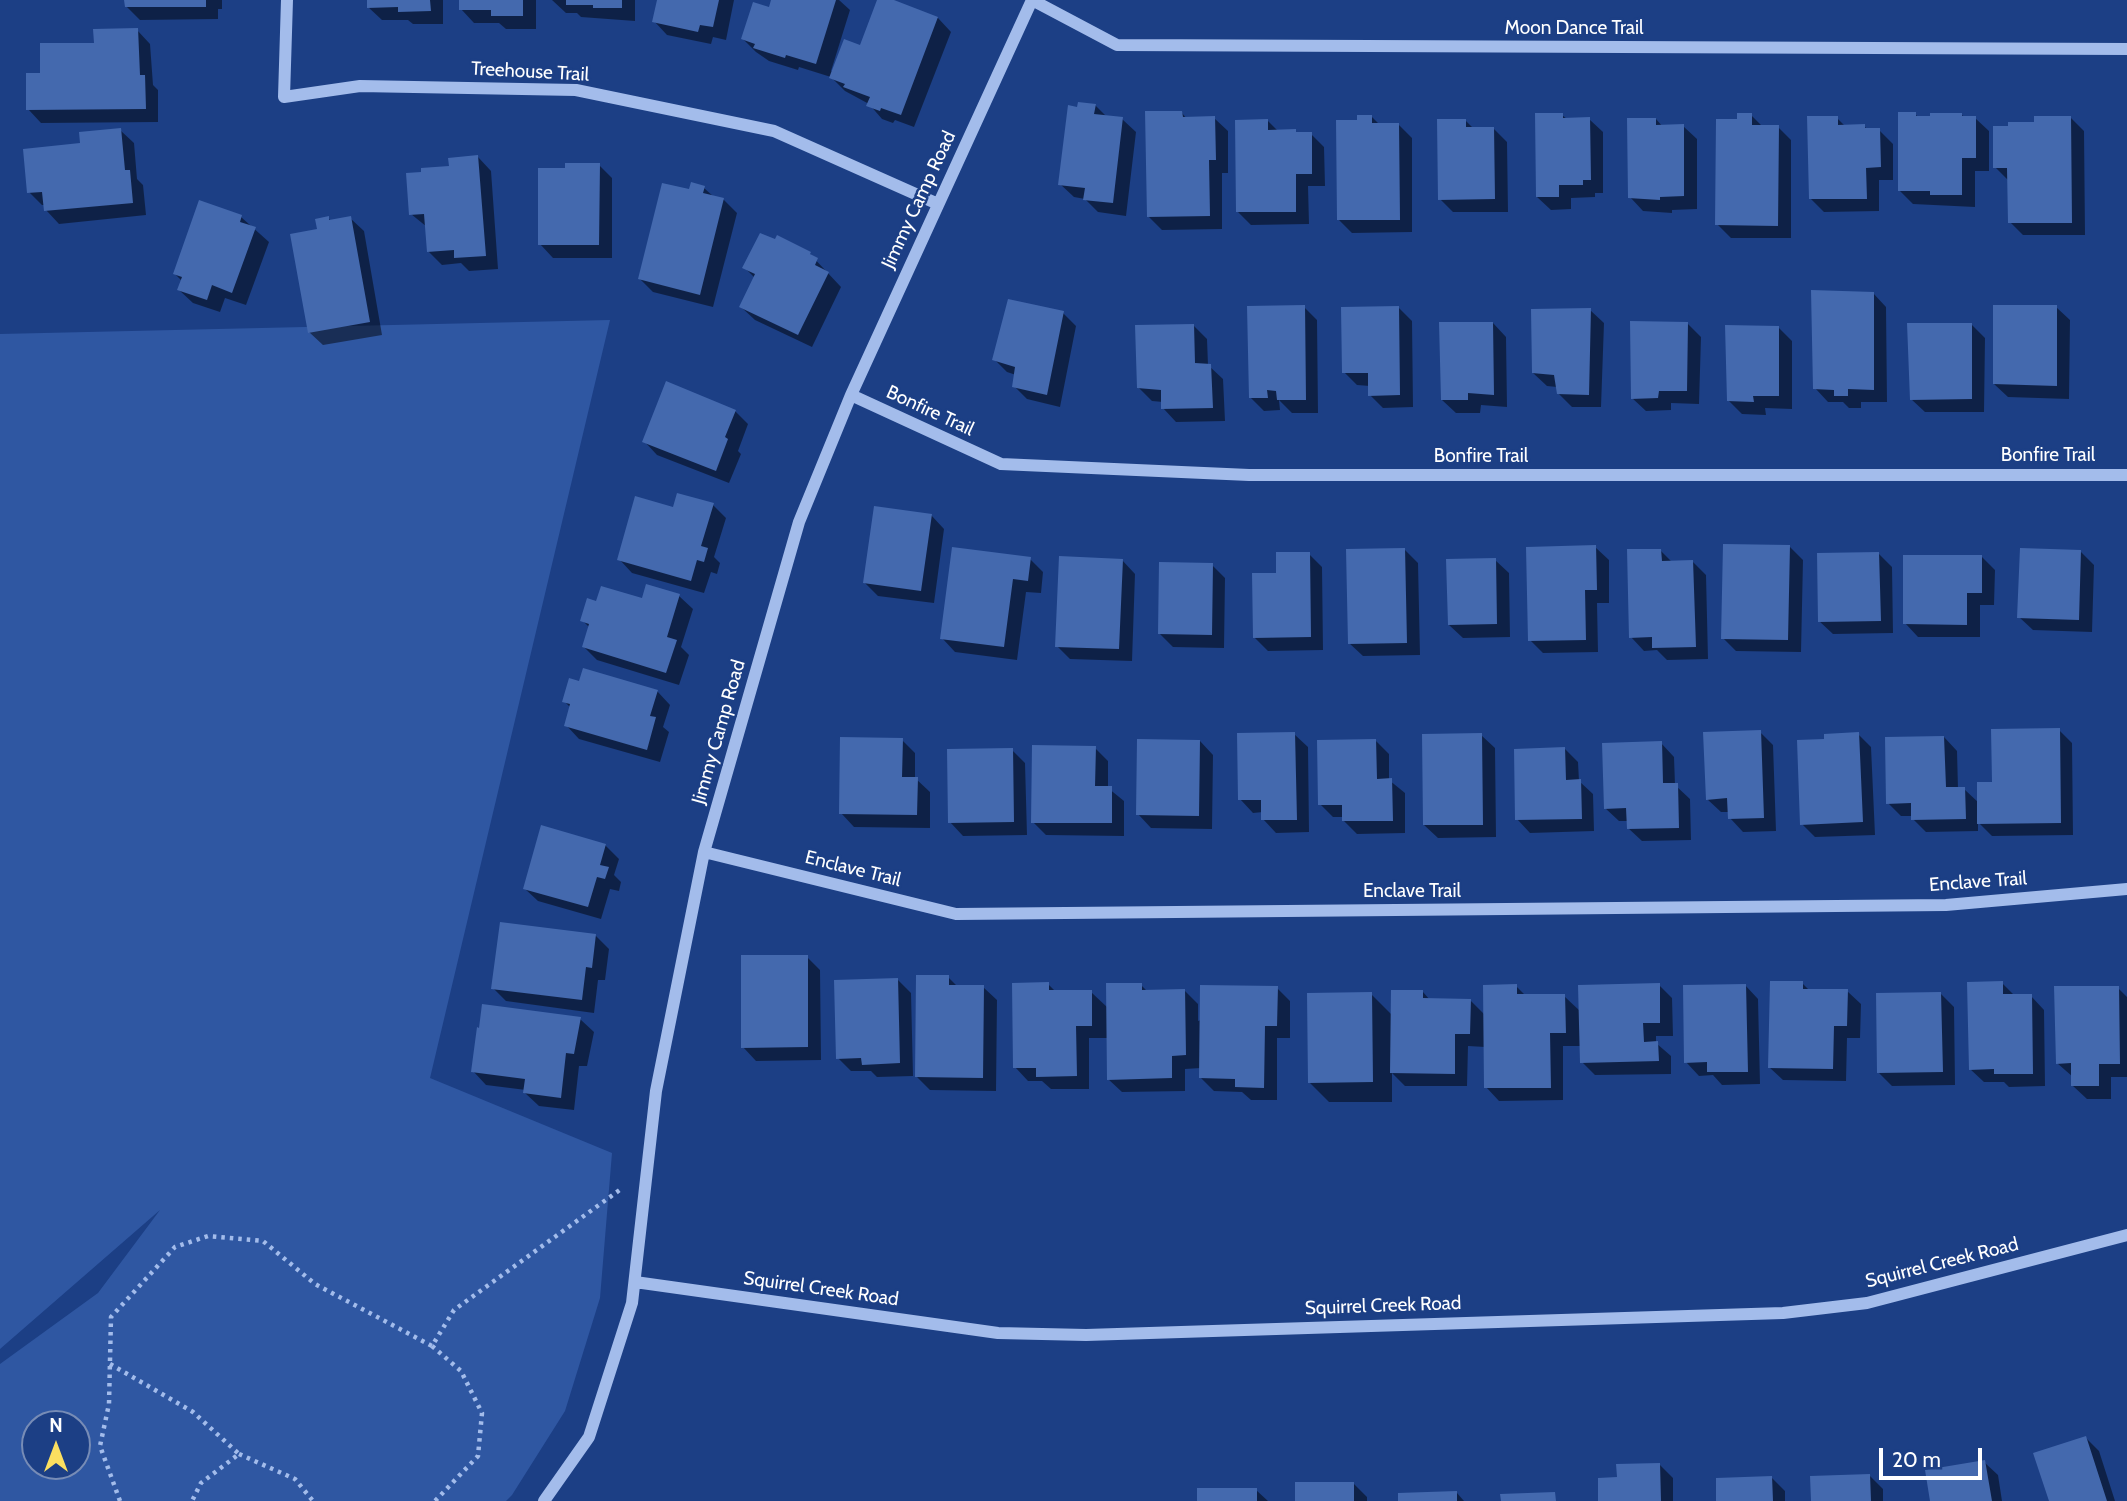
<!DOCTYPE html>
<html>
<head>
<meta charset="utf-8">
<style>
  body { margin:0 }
  #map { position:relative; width:2127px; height:1501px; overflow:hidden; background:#1c3f85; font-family:Cabin,sans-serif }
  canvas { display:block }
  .north { position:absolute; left:21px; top:1410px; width:70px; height:70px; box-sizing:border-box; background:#1c3f85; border:2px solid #778cb6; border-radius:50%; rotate:0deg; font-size:19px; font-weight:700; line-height:28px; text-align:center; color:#fff }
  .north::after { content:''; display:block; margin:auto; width:24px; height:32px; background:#fbdf60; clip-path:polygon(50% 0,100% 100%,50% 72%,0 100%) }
  .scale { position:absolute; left:1879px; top:1448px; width:103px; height:32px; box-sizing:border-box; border:4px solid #fff; border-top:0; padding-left:9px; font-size:21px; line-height:24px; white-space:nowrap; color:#fff; -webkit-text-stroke:5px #1c3f85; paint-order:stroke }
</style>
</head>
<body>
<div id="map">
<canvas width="2127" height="1501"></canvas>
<div class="north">N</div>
<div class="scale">20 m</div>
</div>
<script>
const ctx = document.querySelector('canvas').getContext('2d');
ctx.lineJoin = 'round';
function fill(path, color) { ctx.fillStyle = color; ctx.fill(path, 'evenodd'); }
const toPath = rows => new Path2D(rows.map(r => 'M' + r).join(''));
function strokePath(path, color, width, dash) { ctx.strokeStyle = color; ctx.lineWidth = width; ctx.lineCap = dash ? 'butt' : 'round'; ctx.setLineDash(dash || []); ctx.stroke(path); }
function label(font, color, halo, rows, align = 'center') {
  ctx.font = font + ' Cabin,sans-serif'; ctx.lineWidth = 5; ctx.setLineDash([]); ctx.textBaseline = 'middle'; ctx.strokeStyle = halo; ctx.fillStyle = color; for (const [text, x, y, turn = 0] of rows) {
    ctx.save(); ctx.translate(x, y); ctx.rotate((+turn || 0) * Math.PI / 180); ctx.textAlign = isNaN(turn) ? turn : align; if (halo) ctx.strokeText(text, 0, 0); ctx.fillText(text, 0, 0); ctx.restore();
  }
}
const green = toPath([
  [610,320,430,1078,612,1153,600,1298,565,1411,512,1495,506,1501,0,1501,0,1364,98,1293,160,1210,0,1349,0,334],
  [35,1424,77,1424,77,1466,35,1466]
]);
const shadow = toPath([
  [126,0,222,0,222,9,218,9,218,19,140,20,126,6],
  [368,0,443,0,443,24,413,24,408,20,382,20,368,7],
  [461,0,536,0,536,29,506,29,499,23,474,23,461,9],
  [552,0,635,0,635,21,581,17,577,13,566,13],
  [658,0,734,0,726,40,713,37,711,44,667,35,654,21],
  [773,0,839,0,850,10,831,71,833,72,861,47,879,0,889,0,938,18,951,32,914,127,895,120,893,123,882,119,869,104,845,91,831,77,799,67,798,70,769,61,756,52,743,39,770,9],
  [137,30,150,44,153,85,158,90,158,122,41,123,28,109,42,74,96,44],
  [1095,105,1107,117,1122,119,1136,132,1126,216,1098,212,1085,199,1074,197,1060,184,1079,109],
  [1182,113,1187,119,1214,118,1228,131,1228,173,1222,173,1222,229,1162,230,1148,216],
  [1915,114,1919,118,1962,115,1965,118,1975,118,1989,131,1989,171,1975,171,1975,207,1913,204,1899,190],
  [1562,115,1567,119,1589,119,1603,132,1603,193,1595,193,1595,197,1571,198,1571,209,1551,210,1537,197],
  [1751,115,1763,127,1778,127,1791,140,1791,238,1731,238,1717,224,1738,121],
  [1371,116,1380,125,1398,124,1412,138,1412,232,1352,233,1339,220,1359,122],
  [1837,118,1846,127,1864,126,1868,130,1879,130,1893,144,1893,180,1879,180,1879,211,1824,212,1810,198],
  [2071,118,2084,131,2085,235,2023,235,2010,222,2008,180,1995,167,2035,123],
  [1656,119,1663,127,1683,126,1697,139,1697,209,1672,210,1672,213,1643,211,1630,197],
  [1465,120,1474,129,1493,128,1507,142,1508,212,1453,212,1440,199],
  [1268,121,1278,131,1311,134,1324,147,1325,186,1308,186,1309,224,1251,225,1238,212],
  [120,130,134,143,137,179,143,185,146,215,59,224,46,210,45,205,42,205,29,192,82,145],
  [478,157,491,171,498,269,469,271,461,263,442,265,428,251,427,227,411,214,451,167],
  [599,165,612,178,612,258,553,258,540,244,567,169],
  [704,188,714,197,724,200,737,213,713,307,653,292,640,279,690,191],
  [241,217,269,242,246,305,225,298,220,312,193,303,179,290,182,281,175,274],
  [328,218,331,221,350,218,364,231,382,335,323,345,309,332,319,230],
  [778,238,810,254,841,287,812,347,755,320,741,307,755,278,745,268],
  [1873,293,1886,307,1887,402,1861,402,1861,408,1849,408,1843,402,1828,402,1815,388],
  [1304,307,1317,320,1318,413,1292,413,1279,400,1280,410,1264,411,1250,397],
  [1398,307,1412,321,1413,407,1383,408,1370,395,1370,386,1357,385,1344,372],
  [2056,307,2070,320,2069,399,2008,397,1994,384],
  [1590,310,1604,323,1601,407,1572,407,1558,393,1557,387,1547,386,1533,373],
  [1063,313,1076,326,1060,407,1027,399,1014,386,1016,375,1007,372,994,359],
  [1493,323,1506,337,1507,407,1481,405,1480,413,1456,413,1442,400],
  [1687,323,1701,337,1699,404,1671,403,1671,410,1646,411,1632,398],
  [1972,325,1985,338,1984,412,1925,412,1911,399],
  [1194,326,1207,339,1208,365,1223,379,1225,421,1176,422,1163,408,1163,402,1152,401,1139,388],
  [1778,327,1792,341,1792,409,1765,408,1766,415,1742,414,1728,400],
  [735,411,748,424,738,451,741,454,729,483,657,455,644,441],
  [713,505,726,518,714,557,720,563,717,574,711,572,704,593,632,573,619,559,674,509],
  [931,515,944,529,934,603,878,596,865,583],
  [1595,547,1609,560,1609,603,1597,603,1598,652,1543,653,1530,640],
  [1790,547,1803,560,1801,652,1736,651,1723,638],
  [1405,550,1418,563,1420,655,1363,656,1349,643],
  [1661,551,1672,562,1693,562,1706,575,1708,659,1667,660,1657,650,1644,651,1631,637],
  [2081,552,2094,565,2092,632,2033,630,2019,617],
  [1309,554,1322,567,1323,650,1268,651,1254,637,1278,575],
  [1879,554,1892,567,1893,633,1833,634,1819,621],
  [1982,557,1995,570,1994,605,1980,605,1980,637,1918,637,1905,623],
  [1030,559,1043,572,1041,593,1026,592,1017,660,955,652,942,638],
  [1122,560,1135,574,1132,661,1070,659,1057,646],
  [1495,560,1509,573,1510,637,1463,638,1449,625],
  [1212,565,1225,578,1224,648,1173,647,1160,634],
  [679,596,693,609,681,647,689,655,679,685,597,660,584,647,590,628,582,620,598,603],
  [657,691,670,705,663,727,669,732,660,762,579,739,566,725,571,708,564,701],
  [2059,730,2072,743,2073,835,1992,836,1978,822,1978,831,1926,832,1913,819,1913,816,1901,816,1888,803,1944,737,1957,751,1958,789,1964,789,1979,803,1993,783],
  [1760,732,1773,745,1776,831,1743,832,1730,818,1730,812,1721,812,1707,799],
  [1294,734,1308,747,1309,832,1276,833,1263,819,1263,812,1253,813,1240,799],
  [1858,734,1871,747,1875,835,1815,837,1802,824,1825,740],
  [1481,735,1495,748,1496,837,1438,838,1424,825],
  [902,740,915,753,915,778,930,792,930,828,854,827,841,813],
  [1375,740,1389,754,1389,780,1405,793,1405,833,1357,834,1344,821,1344,817,1333,817,1320,804],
  [1200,741,1213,755,1212,829,1151,828,1138,814],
  [1661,743,1674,757,1675,785,1690,799,1691,840,1642,841,1628,828,1628,821,1619,821,1605,808],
  [1095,748,1108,761,1108,788,1124,801,1124,836,1046,835,1033,822],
  [1565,749,1578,762,1579,781,1593,794,1594,831,1530,833,1517,819],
  [1012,750,1025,763,1027,835,963,836,950,822],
  [605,845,619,859,614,875,621,882,619,891,610,889,601,919,538,901,524,888],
  [596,936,609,949,605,980,598,980,594,1013,506,1001,493,988],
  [807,957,820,970,821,1060,756,1061,743,1047],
  [948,977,958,987,983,987,997,1000,996,1091,930,1090,917,1077],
  [898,980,911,993,913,1076,877,1077,871,1071,851,1071,838,1058],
  [1802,983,1810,991,1847,991,1861,1004,1860,1038,1847,1038,1846,1081,1783,1080,1769,1067],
  [2002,983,2015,996,2031,996,2044,1010,2045,1086,2009,1087,2004,1082,1984,1082,1970,1069],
  [1048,984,1056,992,1091,992,1108,1008,1141,985,1148,992,1185,991,1198,1004,1198,1021,1277,988,1290,1001,1290,1038,1277,1038,1277,1100,1251,1100,1242,1092,1214,1091,1201,1078,1201,1068,1185,1069,1185,1091,1122,1092,1108,1079,1108,1038,1089,1038,1089,1089,1051,1089,1042,1081,1028,1081,1015,1067],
  [1659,985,1672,998,1673,1036,1656,1036,1656,1043,1671,1056,1671,1074,1595,1075,1582,1062,1582,1046,1563,1046,1563,1100,1499,1101,1486,1087,1485,1047,1468,1046,1467,1086,1405,1086,1392,1073,1392,1102,1329,1102,1309,1082,1371,994,1392,1015,1423,992,1430,1000,1470,1000,1485,1015,1516,986,1526,996,1564,996,1581,1012],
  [1745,985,1758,999,1760,1084,1722,1085,1713,1075,1699,1076,1686,1062],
  [2118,988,2127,997,2127,1077,2111,1077,2111,1099,2087,1099,2073,1086,2073,1077,2057,1063],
  [1941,994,1954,1007,1955,1085,1892,1086,1879,1073],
  [580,1019,594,1032,587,1066,579,1066,574,1110,539,1106,525,1093,526,1090,486,1085,473,1071],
  [2086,1438,2099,1451,2115,1501,2051,1501],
  [1984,1462,1998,1475,2002,1501,1932,1501],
  [1660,1465,1673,1478,1673,1501,1600,1501,1619,1479],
  [1869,1475,1883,1489,1883,1501,1813,1501],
  [1772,1478,1785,1491,1785,1501,1718,1501],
  [1353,1483,1367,1497,1367,1501,1297,1501],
  [1256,1490,1268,1501,1199,1501],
  [1457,1493,1464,1501,1400,1501]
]);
const building = toPath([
  [124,0,206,0,206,7,125,7],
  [367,0,430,0,431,11,398,12,398,7,367,8],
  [459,0,523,0,523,16,491,16,491,10,459,10],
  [566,0,622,0,622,8,593,8,593,5,566,5],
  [657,0,719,0,713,27,700,25,698,32,652,22],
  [771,0,836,0,816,64,786,55,785,58,753,48,755,44,741,39,753,2,769,7],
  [877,0,894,0,938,17,901,115,881,108,880,111,866,106,870,97,843,87,845,84,829,78,844,39,860,45],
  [138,28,140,75,145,75,146,109,26,110,26,73,40,73,40,43,94,43,93,29],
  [1078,102,1096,104,1094,114,1123,117,1113,203,1083,200,1085,188,1058,185,1068,105,1077,107],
  [1145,111,1182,111,1183,117,1215,116,1216,160,1209,160,1210,216,1147,217],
  [1898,112,1916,112,1916,116,1930,116,1930,113,1962,113,1962,116,1976,116,1976,158,1962,158,1962,195,1930,195,1930,191,1898,191],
  [1535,113,1563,113,1563,118,1590,117,1591,180,1583,180,1583,185,1559,185,1559,197,1536,197],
  [1737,113,1752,113,1752,125,1779,125,1778,226,1715,225,1716,119,1737,119],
  [1357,115,1372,115,1372,123,1399,123,1400,220,1337,220,1336,120,1357,120],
  [1807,116,1838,116,1838,125,1865,124,1865,128,1880,128,1881,167,1866,168,1867,199,1809,199],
  [2034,116,2071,116,2072,223,2008,223,2007,168,1993,168,1993,126,2008,126,2008,122,2034,122],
  [1627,118,1656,118,1656,125,1684,124,1684,196,1660,197,1660,200,1628,198],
  [1268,119,1268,130,1296,129,1296,132,1312,132,1312,174,1296,174,1296,212,1236,212,1235,120],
  [1437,119,1466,119,1466,127,1494,127,1495,199,1438,200],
  [121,128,125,170,130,170,133,203,44,211,42,192,27,193,23,149,80,143,79,132],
  [478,155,486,256,454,258,454,250,427,252,424,214,409,215,406,173,421,172,421,168,449,166,448,158],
  [565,163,600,163,599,245,538,245,538,168,565,168],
  [691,182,705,186,703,193,724,198,700,295,638,279,662,183,689,189],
  [199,200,242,215,240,222,256,227,232,293,212,285,207,300,177,290,182,277,173,274],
  [329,216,329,220,351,216,370,322,308,333,290,234,317,229,315,219],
  [760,233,775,239,777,235,811,252,810,254,818,258,815,265,829,272,798,335,739,307,755,274,742,268],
  [1811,290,1874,292,1874,390,1848,389,1848,396,1834,396,1834,390,1813,389],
  [1008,299,1064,311,1047,395,1012,387,1015,367,992,360],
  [1305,305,1306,400,1277,400,1276,391,1267,390,1268,398,1249,398,1247,306],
  [1993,305,2057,305,2057,386,1993,384],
  [1399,306,1400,395,1368,396,1368,373,1342,373,1341,307],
  [1591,308,1589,395,1557,394,1554,375,1532,373,1531,309],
  [1630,321,1688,322,1687,391,1659,391,1658,398,1631,399],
  [1439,322,1493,322,1494,395,1468,393,1468,400,1441,400],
  [1907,323,1972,323,1972,399,1910,400],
  [1194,324,1195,363,1211,364,1213,408,1161,409,1161,390,1137,388,1135,325],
  [1725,325,1779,326,1779,396,1753,396,1754,402,1727,401],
  [666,381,736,410,725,437,728,439,716,471,642,442],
  [677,493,714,503,701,546,708,548,704,562,697,560,691,581,617,560,635,496,673,507],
  [874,506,932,514,921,591,863,583],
  [1723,544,1790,545,1788,640,1721,639],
  [1596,545,1597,590,1585,590,1586,640,1528,641,1526,547],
  [952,547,1031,557,1028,581,1013,579,1004,647,940,639],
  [1405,548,1407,643,1348,644,1346,549],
  [2020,548,2081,550,2079,620,2017,618],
  [1627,549,1661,549,1662,561,1693,560,1696,647,1652,648,1652,637,1629,638],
  [1276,552,1310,552,1311,637,1253,638,1252,573,1276,573],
  [1879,552,1881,621,1818,622,1817,553],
  [1903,555,1982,555,1982,593,1967,593,1967,625,1903,624],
  [1059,556,1123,559,1119,649,1055,647],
  [1496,558,1497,624,1448,625,1446,559],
  [1159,562,1213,563,1212,635,1158,634],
  [646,584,680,594,667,637,677,640,666,673,582,647,589,624,580,621,587,598,596,601,601,586,642,598],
  [583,668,658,690,650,716,656,717,647,750,564,726,570,704,562,702,569,678,579,681],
  [2060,728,2061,823,1977,824,1977,782,1992,782,1991,729],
  [1761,730,1764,818,1728,819,1727,798,1706,800,1703,732],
  [1295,732,1297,820,1261,820,1261,800,1238,800,1237,733],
  [1859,732,1863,822,1800,825,1797,740,1824,739,1824,734],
  [1482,733,1483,825,1423,825,1422,734],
  [1944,736,1946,787,1965,787,1966,819,1911,820,1911,803,1886,804,1885,737],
  [840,737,903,738,902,777,918,777,917,815,839,814],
  [1137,739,1200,740,1199,816,1136,815],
  [1376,739,1377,779,1392,778,1393,821,1342,821,1342,805,1318,805,1317,740],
  [1662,741,1663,783,1678,783,1679,828,1627,829,1626,808,1604,809,1602,743],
  [1032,745,1096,746,1095,786,1112,786,1112,823,1031,823],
  [1565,747,1566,780,1581,779,1582,819,1515,820,1514,749],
  [1013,748,1014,822,948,823,947,749],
  [541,825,606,844,600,865,609,867,605,879,597,877,588,907,523,889],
  [500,922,596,934,592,968,586,967,582,1000,491,989],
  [741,955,808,955,808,1047,741,1048],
  [916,975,949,975,949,985,984,985,983,1078,915,1077],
  [898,978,900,1063,862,1065,861,1058,836,1059,834,980],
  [1770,981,1803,981,1803,989,1848,989,1847,1026,1834,1026,1833,1069,1768,1068],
  [2003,981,2003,994,2032,994,2033,1074,1994,1074,1994,1069,1969,1070,1967,982],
  [1049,982,1049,990,1092,990,1092,1026,1076,1026,1077,1076,1036,1077,1036,1068,1013,1068,1012,983],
  [1106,983,1142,983,1142,990,1185,989,1186,1055,1172,1056,1172,1078,1107,1080],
  [1660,983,1660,1023,1643,1023,1644,1042,1658,1041,1659,1061,1580,1063,1578,985],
  [1517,984,1517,994,1565,994,1566,1033,1550,1033,1551,1088,1484,1088,1483,985],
  [1746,984,1748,1072,1707,1072,1707,1062,1684,1063,1683,985],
  [1200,985,1278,986,1277,1026,1265,1026,1264,1088,1235,1087,1235,1079,1199,1078],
  [2054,986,2119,986,2120,1064,2099,1064,2099,1086,2071,1086,2071,1063,2056,1064],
  [1391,990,1423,990,1423,998,1471,999,1470,1034,1455,1034,1455,1074,1390,1073],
  [1372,992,1373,1082,1308,1083,1307,993],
  [1941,992,1943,1072,1877,1073,1876,993],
  [482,1004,581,1017,574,1054,566,1053,561,1098,523,1093,525,1079,471,1072,477,1027,479,1028],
  [2086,1436,2107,1501,2049,1501,2033,1453],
  [1985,1460,1992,1501,1930,1501,1925,1470],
  [1660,1463,1661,1501,1598,1501,1598,1478,1617,1477,1616,1464],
  [1870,1474,1871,1501,1811,1501,1810,1476],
  [1772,1476,1773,1501,1716,1501,1716,1478],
  [1295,1482,1354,1482,1354,1501,1295,1501],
  [1197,1488,1257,1488,1257,1501,1197,1501],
  [1457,1491,1457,1501,1398,1501,1398,1493],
  [1555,1492,1556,1501,1501,1501,1500,1494]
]);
const path = toPath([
  [432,1346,461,1371,482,1413,478,1456,435,1501],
  [110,1364,193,1412,239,1454,201,1483,192,1501],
  [239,1454,295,1479,313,1501],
  [120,1501,100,1446,109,1404,111,1317,175,1247,208,1236,263,1241,315,1284,432,1346,454,1310,621,1189]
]);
const minor = toPath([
  [287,0,284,97,360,86,576,90,774,131,938,204],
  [1032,0,1117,45,2127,49],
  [851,395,1001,464,1249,475,2127,475],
  [704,852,956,914,1946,905,2127,889],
  [635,1282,998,1333,1086,1335,1783,1313,1867,1303,2127,1235],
  [544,1501,589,1437,632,1303,656,1091,704,852,799,522,851,395,1032,0]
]);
const streetNames = [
  ["Moon Dance Trail",1574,28],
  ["Treehouse Trail",530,72,3],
  ["Jimmy Camp Road",919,200,-65],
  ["Bonfire Trail",930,411,25],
  ["Bonfire Trail",2048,455],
  ["Bonfire Trail",1481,456],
  ["Jimmy Camp Road",719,732,-74],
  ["Enclave Trail",853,869,14],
  ["Enclave Trail",1978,882,-4],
  ["Enclave Trail",1412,891],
  ["Squirrel Creek Road",1942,1263,-14],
  ["Squirrel Creek Road",821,1289,8],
  ["Squirrel Creek Road",1383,1306,-2]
];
fill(green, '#2f57a2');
fill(shadow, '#0007');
fill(building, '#4469ae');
strokePath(path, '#a3bceb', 4.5, [3.5, 5]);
strokePath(minor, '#a3bceb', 12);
label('19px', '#fff', '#1c3f85', streetNames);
</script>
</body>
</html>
